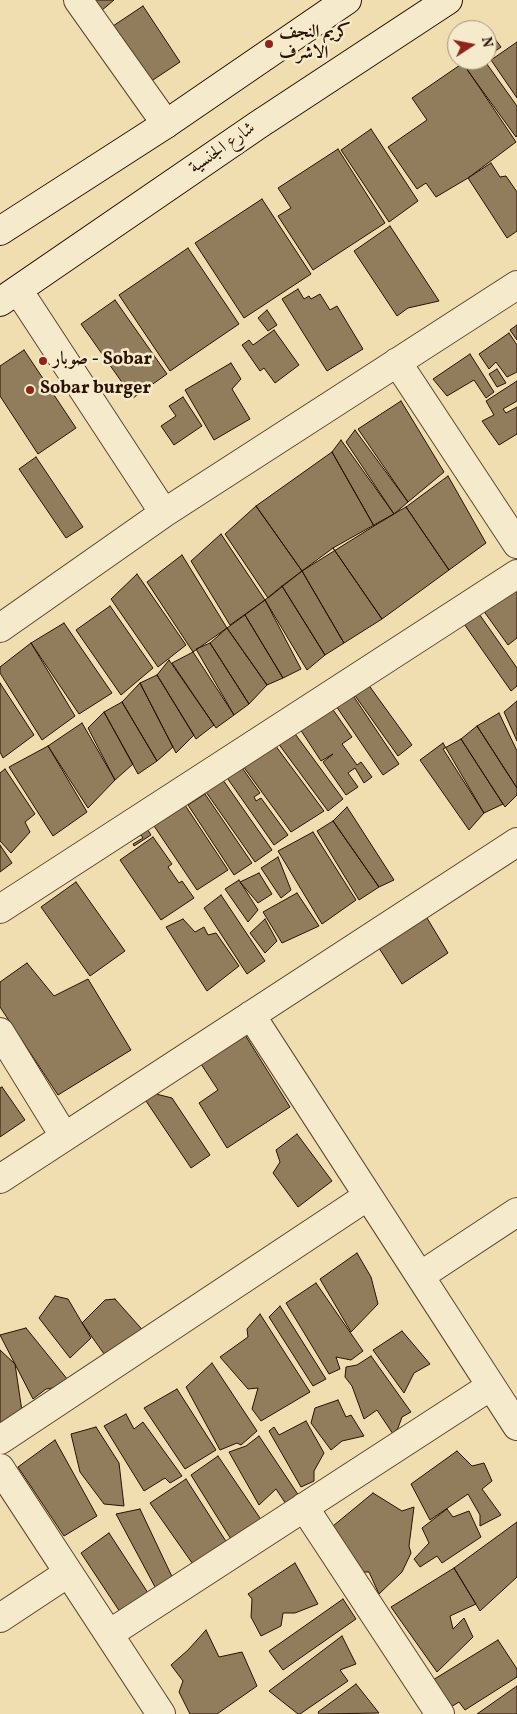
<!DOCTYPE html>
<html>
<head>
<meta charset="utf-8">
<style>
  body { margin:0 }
  #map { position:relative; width:517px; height:1714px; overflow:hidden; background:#f0deb0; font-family:Vollkorn,serif }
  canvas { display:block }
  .north { position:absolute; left:447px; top:20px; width:50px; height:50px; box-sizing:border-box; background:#f5eacc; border:1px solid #a4947b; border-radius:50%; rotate:79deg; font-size:14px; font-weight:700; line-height:20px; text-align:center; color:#2a1201 }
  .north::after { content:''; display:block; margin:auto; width:18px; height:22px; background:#8f2418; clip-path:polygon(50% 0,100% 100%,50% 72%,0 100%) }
</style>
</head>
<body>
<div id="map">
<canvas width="517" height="1714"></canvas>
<div class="north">N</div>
</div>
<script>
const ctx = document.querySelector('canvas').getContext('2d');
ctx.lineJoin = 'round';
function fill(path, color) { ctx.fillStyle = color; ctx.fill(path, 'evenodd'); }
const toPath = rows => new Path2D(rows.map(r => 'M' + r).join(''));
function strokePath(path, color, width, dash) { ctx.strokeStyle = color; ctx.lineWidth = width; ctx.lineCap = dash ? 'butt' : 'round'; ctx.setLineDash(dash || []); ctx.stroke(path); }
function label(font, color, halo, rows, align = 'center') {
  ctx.font = font + ' Vollkorn,Amiri,serif'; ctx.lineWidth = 5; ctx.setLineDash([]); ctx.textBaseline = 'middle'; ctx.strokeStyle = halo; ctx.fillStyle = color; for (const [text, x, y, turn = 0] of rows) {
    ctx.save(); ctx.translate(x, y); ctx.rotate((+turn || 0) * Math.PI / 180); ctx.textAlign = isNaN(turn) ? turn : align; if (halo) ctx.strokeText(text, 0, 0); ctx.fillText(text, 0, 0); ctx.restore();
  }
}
const building = toPath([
  [91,0,114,0,101,11,91,0],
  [143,6,180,62,147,84,110,28,143,6],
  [492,35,501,47,487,57,487,39,492,35],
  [517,42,517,98,491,60,517,42],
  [460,60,484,60,517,106,517,136,516,137,460,60],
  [463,63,516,142,468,178,436,197,426,183,417,189,388,147,427,120,412,98,463,63],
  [371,129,418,201,389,222,341,150,371,129],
  [338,149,385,223,313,270,278,216,291,208,278,188,338,149],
  [491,163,500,177,506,176,517,192,517,231,507,238,468,178,491,163],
  [262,199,311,274,244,318,195,243,262,199],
  [390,226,439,301,408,308,397,316,354,251,390,226],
  [188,248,239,324,170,371,119,295,188,248],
  [298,289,304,299,309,296,311,299,320,294,330,310,337,306,363,349,327,371,282,299,298,289],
  [115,300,167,374,133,398,81,324,115,300],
  [267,310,277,325,268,331,258,318,267,310],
  [517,325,517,340,510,330,517,325],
  [274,330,299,365,275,383,264,368,260,371,242,345,249,340,253,345,274,330],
  [509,333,517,345,517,372,507,377,496,362,489,369,479,354,509,333],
  [24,350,76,428,38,454,0,396,0,366,24,350],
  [470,354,494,392,486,398,474,380,447,396,433,379,470,354],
  [231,363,241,379,232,389,250,419,214,440,185,390,231,363],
  [497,369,506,383,497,387,489,374,497,369],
  [517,381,517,401,503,409,506,413,517,407,517,434,499,445,482,421,494,415,486,401,517,381],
  [183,397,202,426,174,445,161,426,176,416,169,406,183,397],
  [401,401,444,472,408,502,358,429,401,401],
  [355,430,408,502,394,514,346,442,355,430],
  [341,440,394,514,374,526,332,452,341,440],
  [332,452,374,526,302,571,256,506,332,452],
  [36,457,83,527,66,538,19,469,36,457],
  [448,476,486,543,449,570,406,507,448,476],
  [256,506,302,571,268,598,225,534,256,506],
  [406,507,449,570,382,619,333,548,406,507],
  [221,534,265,600,230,625,191,561,221,534],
  [333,548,382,619,344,643,302,571,333,548],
  [182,555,227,628,193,652,147,582,182,555],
  [302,571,344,643,325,655,282,586,302,571],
  [137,574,186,645,158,667,111,599,137,574],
  [282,586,325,655,307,670,265,600,282,586],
  [517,587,517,638,508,645,483,610,517,587],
  [265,600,301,669,283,678,245,615,265,600],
  [110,606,153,668,121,695,76,630,110,606],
  [477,611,517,668,517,686,511,691,462,621,477,611],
  [245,615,283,678,267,685,227,628,245,615],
  [64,623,112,693,79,714,31,643,64,623],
  [227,628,267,685,249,704,210,643,227,628],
  [31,643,75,716,42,740,0,673,0,667,31,643],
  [210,643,249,704,234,715,196,649,210,643],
  [193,652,234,715,216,728,172,663,193,652],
  [169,660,214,725,196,739,157,675,169,660],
  [157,675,194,735,176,753,140,683,157,675],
  [365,680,412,745,398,756,351,690,365,680],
  [0,683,34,735,3,758,0,752,0,683],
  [140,683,173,747,157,761,122,702,140,683],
  [350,691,399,764,383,775,334,703,350,691],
  [517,701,517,741,504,712,517,701],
  [122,702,157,761,138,774,104,712,122,702],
  [329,704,352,737,342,744,357,765,361,762,372,777,364,783,355,768,348,773,358,787,346,795,323,762,333,754,321,761,298,726,329,704],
  [104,712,133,764,115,780,88,728,104,712],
  [499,713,517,751,517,788,477,726,499,713],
  [82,723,115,780,88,808,48,746,82,723],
  [477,726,517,788,517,795,505,807,461,739,477,726],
  [290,727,343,799,328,811,275,739,290,727],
  [461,739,503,804,484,813,443,749,461,739],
  [272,741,324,811,291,832,240,762,272,741],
  [443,743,484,813,469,830,420,760,443,743],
  [48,746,87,812,53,836,9,767,48,746],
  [238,762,260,793,254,797,256,801,261,798,288,835,274,845,223,772,238,762],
  [5,769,35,814,25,822,30,832,11,853,0,841,0,773,5,769],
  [223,780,272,850,255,862,206,792,223,780],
  [205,794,252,863,234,875,188,805,205,794],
  [181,799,228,870,197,890,150,820,181,799],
  [347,807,394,880,379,887,333,821,347,807],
  [333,821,379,887,359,900,317,831,333,821],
  [144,824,151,835,134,846,133,844,143,838,141,835,131,841,125,836,144,824],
  [313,832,356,900,322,924,278,851,313,832],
  [153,837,172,864,168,867,179,883,182,881,194,898,161,920,120,860,153,837],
  [0,845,12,863,0,872,0,845],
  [278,857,291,890,281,898,261,868,278,857],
  [259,873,272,894,258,903,240,882,259,873],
  [239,880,258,910,248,922,225,889,239,880],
  [76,882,125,951,90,976,41,907,76,882],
  [297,893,319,926,282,943,263,912,297,893],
  [221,895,265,961,247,974,204,908,221,895],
  [418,903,448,953,402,984,370,934,418,903],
  [183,919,195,932,204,927,208,935,216,933,239,966,207,991,166,927,183,919],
  [265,919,277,941,265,953,250,933,265,919],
  [27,963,54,996,88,979,131,1050,58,1095,0,1007,0,982,27,963],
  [242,1030,290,1107,227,1148,199,1103,218,1090,197,1058,242,1030],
  [2,1087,25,1120,0,1137,0,1088,2,1087],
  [152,1093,172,1098,210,1155,191,1168,144,1098,152,1093],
  [297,1134,332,1181,298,1207,273,1173,280,1162,276,1150,297,1134],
  [357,1253,371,1277,378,1304,351,1332,320,1279,357,1253],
  [316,1283,363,1351,351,1360,336,1357,340,1369,329,1374,286,1303,316,1283],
  [55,1296,68,1299,91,1338,70,1358,39,1318,55,1296],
  [115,1299,147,1335,107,1358,82,1323,105,1300,115,1299],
  [280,1306,326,1379,313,1386,269,1317,280,1306],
  [260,1314,310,1392,261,1421,252,1409,258,1388,248,1389,220,1357,248,1337,247,1329,260,1314],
  [26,1328,72,1385,46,1389,33,1399,0,1335,26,1328],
  [402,1331,430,1364,414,1373,404,1393,373,1350,402,1331],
  [0,1350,15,1364,23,1418,0,1429,0,1350],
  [371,1356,411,1412,402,1417,398,1428,393,1434,377,1410,364,1419,352,1386,345,1377,346,1367,357,1365,371,1356],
  [212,1363,257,1431,241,1445,237,1443,220,1450,186,1387,212,1363],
  [177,1389,216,1450,185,1469,144,1408,177,1389],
  [338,1400,346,1417,351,1415,364,1436,342,1441,331,1450,311,1423,315,1408,338,1400],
  [126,1414,134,1429,143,1422,182,1476,170,1483,165,1478,144,1491,104,1426,126,1414],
  [306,1421,324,1453,314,1471,314,1481,301,1487,269,1431,274,1427,279,1435,306,1421],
  [96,1427,119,1463,124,1506,104,1504,80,1472,71,1434,96,1427],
  [259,1436,299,1496,288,1507,276,1489,259,1505,229,1452,246,1446,259,1436],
  [55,1440,97,1516,64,1536,18,1467,55,1440],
  [457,1451,472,1466,484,1463,492,1481,482,1489,501,1515,480,1526,480,1515,468,1494,430,1520,411,1484,457,1451],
  [218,1456,266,1527,234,1544,191,1475,218,1456],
  [186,1479,229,1546,197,1570,150,1503,186,1479],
  [373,1493,402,1511,414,1507,409,1546,411,1553,402,1572,379,1594,369,1572,357,1572,343,1551,333,1526,373,1493],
  [140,1509,176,1585,162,1600,116,1514,140,1509],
  [447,1509,453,1517,469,1511,481,1537,442,1563,437,1556,420,1567,414,1559,429,1543,422,1528,447,1509],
  [517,1522,517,1577,480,1611,454,1568,517,1522],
  [109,1533,150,1596,124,1618,81,1553,109,1533],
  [295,1563,318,1604,295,1613,283,1613,281,1626,261,1636,251,1617,252,1599,248,1594,295,1563],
  [454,1568,476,1604,450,1616,453,1629,464,1618,473,1637,437,1672,391,1607,454,1568],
  [343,1599,356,1619,283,1670,269,1651,343,1599],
  [206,1630,219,1657,242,1652,257,1686,217,1714,190,1714,179,1692,183,1681,171,1665,188,1650,206,1630],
  [342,1636,356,1664,340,1670,348,1681,300,1714,298,1714,269,1691,342,1636],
  [498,1640,517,1669,517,1677,465,1710,459,1702,446,1710,428,1683,498,1640],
  [356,1684,379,1713,319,1714,318,1712,356,1684],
  [517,1686,517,1714,477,1714,517,1686]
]);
const minor = toPath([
  [78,0,166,124],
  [18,290,164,513],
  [397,362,517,544],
  [0,628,164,513,517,285],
  [0,909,517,574],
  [251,1015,517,1426],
  [0,1032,64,1136],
  [0,1179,517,842],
  [420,1276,517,1212],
  [0,1440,368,1196],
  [0,1468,161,1714],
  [304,1507,440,1714],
  [0,1618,68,1573],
  [109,1634,491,1386]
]);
const secondary = toPath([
  [0,231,166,124,347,0],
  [0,302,258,125,448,0]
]);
const markers = [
  [269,44,5,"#8f2418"],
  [43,361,5,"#8f2418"],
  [30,390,5,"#8f2418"]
];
const poiNames = [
  ["كريم النجف",279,34],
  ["الاشرف",279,55],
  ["صوبار - Sobar",53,361],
  ["Sobar burger",40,390]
];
const streetNames = [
  ["شارع الجنسية",223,149,-35]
];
fill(building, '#917c5c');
strokePath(building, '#2a1201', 1);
strokePath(minor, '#5c452d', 30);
strokePath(secondary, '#2a1201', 30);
strokePath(minor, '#f5eacc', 28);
strokePath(secondary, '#f5eacc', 28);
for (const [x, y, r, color] of markers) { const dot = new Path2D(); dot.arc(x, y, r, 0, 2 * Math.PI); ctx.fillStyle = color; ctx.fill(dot); strokePath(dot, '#f5eacc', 2); }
label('bold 18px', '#2a1201', '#f5eacc', poiNames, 'left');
label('18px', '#2a1201', '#f5eacc', streetNames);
</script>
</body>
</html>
